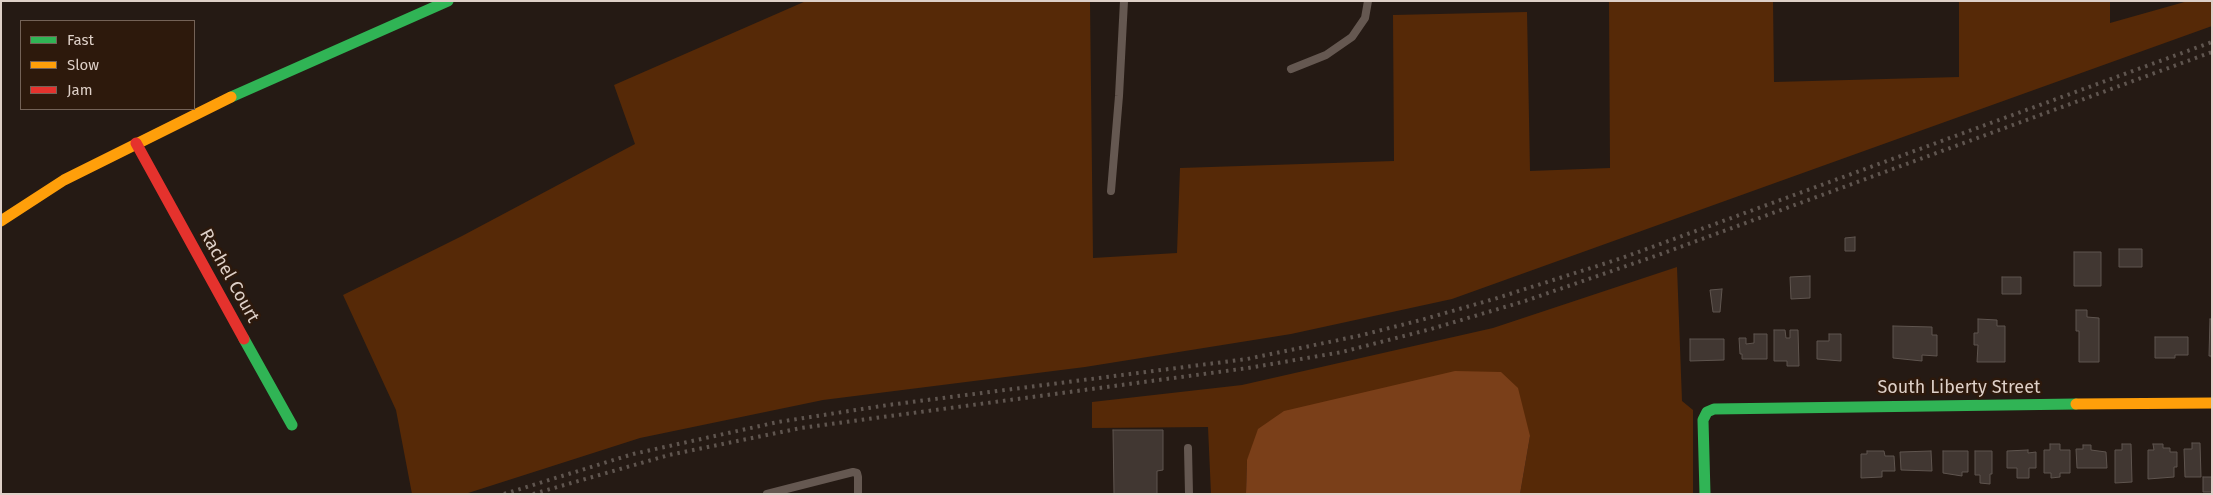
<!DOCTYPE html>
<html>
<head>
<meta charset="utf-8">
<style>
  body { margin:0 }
  #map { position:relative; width:2213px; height:495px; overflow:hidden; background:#251a14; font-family:"Fira Sans",sans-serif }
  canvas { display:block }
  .frame { position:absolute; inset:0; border:2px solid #ded0c8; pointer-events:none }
  .legend { position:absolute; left:20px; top:20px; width:175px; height:90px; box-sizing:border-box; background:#2d190c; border:1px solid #746257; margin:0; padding:6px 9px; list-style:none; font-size:15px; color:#ded0c8 }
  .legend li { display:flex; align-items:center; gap:10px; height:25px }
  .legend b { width:25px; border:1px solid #746257 }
</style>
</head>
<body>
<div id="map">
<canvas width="2213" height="495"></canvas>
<div class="frame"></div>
<ul class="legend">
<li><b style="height:6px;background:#30b455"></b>Fast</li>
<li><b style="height:6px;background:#ff9f0a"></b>Slow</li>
<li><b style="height:6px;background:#e5322d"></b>Jam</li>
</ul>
</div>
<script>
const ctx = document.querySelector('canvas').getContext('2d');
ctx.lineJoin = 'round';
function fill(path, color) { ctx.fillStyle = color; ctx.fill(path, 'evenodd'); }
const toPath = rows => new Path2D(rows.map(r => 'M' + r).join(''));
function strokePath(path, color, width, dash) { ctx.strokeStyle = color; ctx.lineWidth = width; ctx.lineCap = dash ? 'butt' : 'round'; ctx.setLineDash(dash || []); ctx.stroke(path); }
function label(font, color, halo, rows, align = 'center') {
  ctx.font = font + ' "Fira Sans",sans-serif'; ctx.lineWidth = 5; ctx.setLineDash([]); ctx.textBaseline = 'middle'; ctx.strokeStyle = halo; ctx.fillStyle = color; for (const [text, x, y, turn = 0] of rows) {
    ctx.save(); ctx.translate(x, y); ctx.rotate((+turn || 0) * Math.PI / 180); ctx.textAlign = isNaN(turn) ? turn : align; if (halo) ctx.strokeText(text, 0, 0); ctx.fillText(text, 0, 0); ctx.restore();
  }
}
const green = toPath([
  [806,1,1090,1,1093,258,1177,253,1180,168,1394,161,1393,15,1527,12,1530,171,1610,168,1609,1,1773,1,1774,82,1959,77,1959,1,2110,1,2110,23,2188,1,2212,1,2212,26,1452,299,1291,334,1085,367,823,400,640,438,465,494,412,494,396,410,343,295,462,236,635,144,614,85],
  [1677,267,1682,401,1693,410,1693,494,1520,494,1530,436,1247,460,1246,494,1211,494,1208,427,1092,428,1092,402,1242,385,1493,328]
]);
const water = toPath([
  [1455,371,1501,372,1518,388,1530,436,1520,494,1246,494,1247,460,1258,429,1284,411]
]);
const building = toPath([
  [1855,237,1855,251,1845,251,1845,238,1855,237],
  [2119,249,2142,249,2142,267,2119,267,2119,249],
  [2074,252,2101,252,2101,286,2074,286,2074,252],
  [1810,276,1810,298,1791,299,1790,277,1810,276],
  [2002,277,2021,277,2021,294,2002,294,2002,277],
  [1722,289,1720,312,1713,312,1710,290,1722,289],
  [2076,310,2087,310,2087,317,2099,318,2099,362,2079,362,2079,331,2076,331,2076,310],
  [1978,319,1997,320,1997,326,2005,326,2005,362,1977,362,1978,345,1974,345,1974,333,1978,333,1978,319],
  [2210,319,2212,319,2212,360,2211,356,2209,356,2210,319],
  [1893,326,1932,327,1932,335,1937,335,1937,356,1922,355,1922,361,1893,358,1893,326],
  [1774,330,1785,330,1786,338,1790,338,1790,330,1798,330,1799,366,1787,366,1787,361,1774,361,1774,330],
  [1754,334,1767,334,1767,359,1742,359,1742,354,1740,354,1739,338,1746,338,1746,344,1754,343,1754,334],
  [1829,334,1841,334,1841,361,1817,359,1817,341,1829,341,1829,334],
  [2155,337,2188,337,2188,355,2175,355,2175,358,2155,358,2155,337],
  [1690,339,1724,339,1724,360,1690,361,1690,339],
  [1113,430,1163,430,1163,470,1157,471,1157,494,1114,494,1113,430],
  [2192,443,2200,443,2201,477,2185,477,2184,449,2192,449,2192,443],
  [2050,444,2060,444,2060,450,2070,450,2070,473,2060,473,2060,477,2051,478,2051,473,2044,473,2044,450,2050,450,2050,444],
  [2122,444,2131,444,2132,482,2115,483,2115,450,2122,450,2122,444],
  [2153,444,2163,444,2163,448,2170,448,2170,452,2177,452,2177,467,2174,467,2174,477,2148,479,2148,450,2154,450,2153,444],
  [2083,445,2091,445,2091,450,2106,452,2107,468,2077,468,2076,449,2083,449,2083,445],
  [2028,450,2028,453,2036,452,2036,468,2029,468,2029,478,2017,478,2017,468,2007,468,2007,451,2028,450],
  [1867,451,1884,451,1885,456,1894,456,1895,471,1882,471,1882,477,1861,478,1861,454,1867,454,1867,451],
  [1931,451,1932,471,1901,470,1900,452,1931,451],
  [1943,451,1968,451,1968,472,1962,472,1962,476,1943,473,1943,451],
  [1975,451,1992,451,1992,474,1990,474,1990,484,1980,483,1980,475,1975,475,1975,451],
  [2203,477,2212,477,2212,492,2203,492,2203,477]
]);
const lane = toPath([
  [1291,69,1326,55,1352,37,1365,18,1368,1],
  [1111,191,1119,96,1124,1],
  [1188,448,1189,494],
  [767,494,853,472,857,473,858,477,858,494]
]);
const fast = toPath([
  [231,97,448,1],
  [244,339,292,425],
  [1705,494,1703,420,1707,412,1714,409,2076,404]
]);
const slow = toPath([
  [1,221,64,180,231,97],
  [2076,404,2212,403]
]);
const jam = toPath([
  [136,143,244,339]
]);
const rail = toPath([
  [504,494,633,454,778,422,888,405,1247,359,1358,336,1421,320,1494,299,1622,258,2212,42],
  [533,494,669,455,801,428,1248,368,1342,352,1431,329,1525,301,1661,254,2212,52]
]);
const streetNames = [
  ["Rachel Court",229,276,61],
  ["South Liberty Street",1959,388]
];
fill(green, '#562907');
fill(water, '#7a3f19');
fill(building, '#413732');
strokePath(building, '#5f554f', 1);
strokePath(lane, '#655851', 8);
strokePath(fast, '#30b455', 11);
strokePath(slow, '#ff9f0a', 11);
strokePath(jam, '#e5322d', 11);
strokePath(rail, '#5f554f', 4, [2.5, 5]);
label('18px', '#ded0c8', '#2d190c', streetNames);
</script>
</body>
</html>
